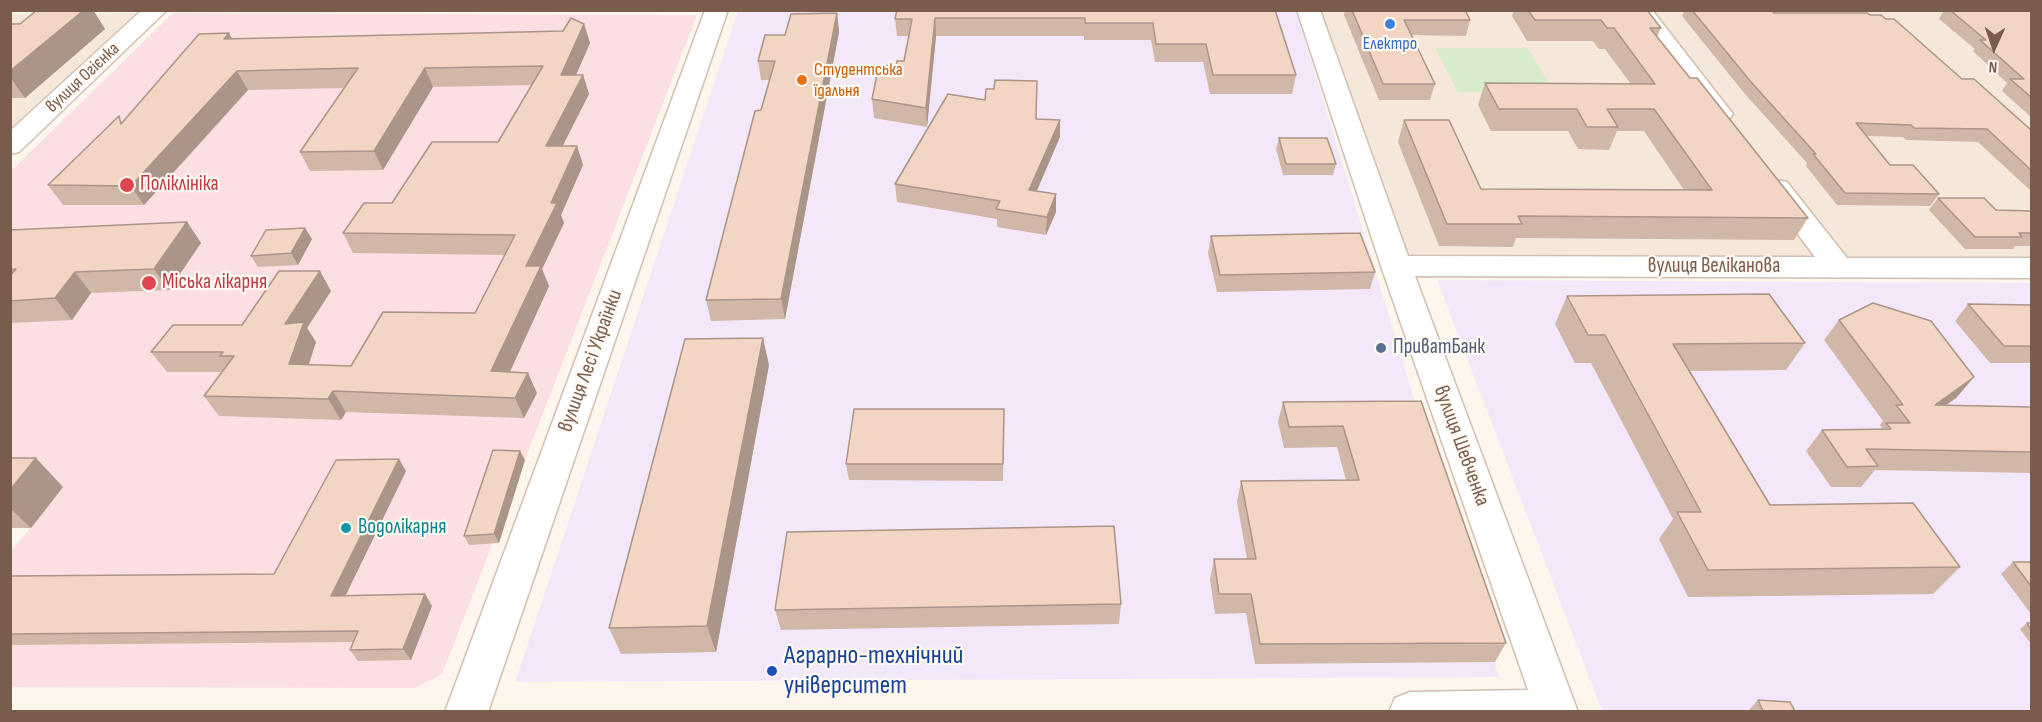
<!DOCTYPE html>
<html>
<head>
<meta charset="utf-8">
<style>
  body { margin:0 }
  #map { position:relative; width:2042px; height:722px; overflow:hidden; background:#fdf6ec; font-family:"Sofia Sans Condensed",sans-serif }
  canvas { display:block }
  .frame { position:absolute; inset:0; border:12px solid #7a5c4d; pointer-events:none }
  .north { position:absolute; left:1964px; top:18px; width:60px; height:60px; -webkit-text-stroke:4px #fffaf3; paint-order:stroke; rotate:183deg; font-size:16px; font-weight:700; line-height:24px; text-align:center; color:#7a5c4d }
  .north::after { content:''; display:block; margin:auto; width:21px; height:27px; background:#7a5c4d; clip-path:polygon(50% 0,100% 100%,50% 72%,0 100%) }
</style>
</head>
<body>
<div id="map">
<canvas width="2042" height="722"></canvas>
<div class="frame"></div>
<div class="north">N</div>
</div>
<script>
const ctx = document.querySelector('canvas').getContext('2d');
ctx.lineJoin = 'round';
function fill(path, color) { ctx.fillStyle = color; ctx.fill(path, 'evenodd'); }
const toPath = rows => new Path2D(rows.map(r => 'M' + r).join(''));
function strokePath(path, color, width, dash) { ctx.strokeStyle = color; ctx.lineWidth = width; ctx.lineCap = dash ? 'butt' : 'round'; ctx.setLineDash(dash || []); ctx.stroke(path); }
function label(font, color, halo, rows, align = 'center') {
  ctx.font = font + ' "Sofia Sans Condensed",sans-serif'; ctx.lineWidth = 4.5; ctx.setLineDash([]); ctx.textBaseline = 'middle'; ctx.strokeStyle = halo; ctx.fillStyle = color; for (const [text, x, y, turn = 0] of rows) {
    ctx.save(); ctx.translate(x, y); ctx.rotate((+turn || 0) * Math.PI / 180); ctx.textAlign = isNaN(turn) ? turn : align; if (halo) ctx.strokeText(text, 0, 0); ctx.fillText(text, 0, 0); ctx.restore();
  }
}
const residential = toPath([
  [1316,11,2031,11,2031,261,1405,259],
  [135,13,139,19,11,135,11,14]
]);
const education = toPath([
  [738,11,1296,11,1499,677,515,682],
  [1437,280,2031,283,2031,711,1602,711]
]);
const medical = toPath([
  [173,13,697,15,442,674,415,688,11,687,10,553,63,487,11,487,11,171]
]);
const green = toPath([
  [1435,48,1527,48,1555,92,1458,92]
]);
const minor = toPath([
  [142,10,167,10,19,152,10,154,10,131,142,10],
  [705,10,728,10,488,712,445,712,705,10],
  [1297,10,1320,10,1408,256,1815,257,1763,188,1767,182,1777,180,1787,182,1847,258,2032,258,2032,278,1415,276,1578,712,1389,712,1395,698,1410,692,1528,690,1381,266,1297,10],
  [1629,10,1652,10,1729,109,1733,114,1729,119,1720,122,1711,119,1629,10]
]);
const wall = toPath([
  [37,10,93,10,105,29,25,98,10,98,10,24,20,24],
  [1275,10,1296,75,1292,94,1210,94,1203,62,1155,62,1151,40,1084,40,1084,36,936,36,927,127,874,118,872,99,896,66,904,61,909,36,897,36,895,19],
  [1345,10,1352,10,1470,20,1466,36,1411,35,1435,84,1430,100,1379,100,1344,15],
  [1514,10,1647,10,1661,28,1657,37,1690,78,1808,218,1794,240,1516,238,1513,247,1439,246,1398,142,1404,120,1481,189,1684,190,1644,131,1617,131,1609,150,1578,149,1568,131,1491,131,1478,105,1485,83,1630,83,1605,49,1599,49,1593,41,1527,41,1512,16],
  [1685,10,1771,10,1774,13,1870,15,1962,79,2031,130,2031,191,1978,142,1906,140,1903,137,1866,136,1890,165,1939,194,1930,206,1837,205,1806,166,1807,163,1745,94,1682,16],
  [1944,10,2031,10,2031,117,2002,91,2007,83,1973,51,1975,49,1939,19],
  [837,13,839,32,785,319,711,321,706,300,770,80,761,80,758,61,785,35],
  [584,24,590,43,576,75,583,75,589,94,562,146,577,146,583,165,561,215,564,223,542,269,549,286,510,372,537,393,524,418,346,412,341,420,219,416,204,396,222,372,167,372,151,352,242,325,331,291,307,328,316,342,309,365,351,366,475,313,504,255,353,253,343,233,392,203,498,142,532,85,433,87,383,170,310,171,300,152,345,88,248,90,144,205,63,205,48,185,123,121,232,39,563,31],
  [985,100,1036,119,1060,120,1060,137,1037,191,1056,212,1046,235,997,227,997,219,897,202,895,184],
  [1279,138,1336,164,1333,175,1283,175,1276,149],
  [1938,198,1996,210,2031,211,2031,246,2015,246,2013,249,1965,249,1929,210],
  [187,222,201,243,169,290,91,293,72,320,10,323,10,230],
  [305,228,312,239,298,265,258,267,251,256],
  [1211,236,1375,272,1370,289,1217,292,1208,253],
  [1567,296,1805,343,1786,370,1689,371,1770,505,1960,567,1933,594,1688,597,1659,539,1673,519,1591,363,1575,363,1555,324],
  [1968,304,2031,305,2031,363,1990,363,1955,321],
  [1839,320,1974,377,1956,398,1946,405,2031,407,2031,473,1875,470,1861,487,1831,487,1806,451,1822,430,1881,429,1882,428,1880,425,1883,421,1824,340],
  [769,365,716,652,621,654,609,628],
  [1421,401,1506,643,1495,662,1255,664,1246,613,1215,614,1210,579,1214,559,1247,559,1237,502,1241,481,1346,480,1337,447,1284,448,1278,422,1283,402],
  [1004,409,1003,481,849,480,846,464],
  [10,458,63,487,31,528,10,528],
  [525,460,499,543,469,545,464,536],
  [406,471,345,596,425,594,432,606,411,660,358,661,350,650,353,642,10,645,10,576,274,574],
  [2013,562,2031,562,2031,614,2001,574],
  [1121,604,1119,624,781,630,775,610],
  [2027,623,2031,623,2031,644,2020,629],
  [1758,700,1795,711,1748,711]
]);
const shadedWall = toPath([
  [84,10,93,10,105,29,25,98,10,77,10,71],
  [837,13,839,32,785,319,781,299],
  [935,18,936,36,927,127,926,108],
  [584,24,590,43,568,93,561,75],
  [229,33,239,51,224,39],
  [425,68,433,87,383,170,374,151],
  [237,71,248,90,144,205,131,186],
  [583,75,589,94,553,165,546,146],
  [1060,120,1060,137,1029,208,1029,190],
  [577,146,583,165,561,215,564,223,542,269,549,286,501,391,491,371,526,266,551,203],
  [1056,194,1056,212,1046,235,1047,217],
  [187,222,201,243,169,290,154,269],
  [305,228,312,239,298,265,291,253],
  [320,271,331,291,307,328,316,342,302,384,289,364,285,324],
  [75,272,91,293,72,320,55,298],
  [763,338,769,365,716,652,707,626],
  [528,373,537,393,524,418,515,398],
  [1974,377,1956,398,1917,426,1935,405],
  [333,391,346,412,341,420,328,399],
  [520,451,525,460,499,543,494,534],
  [36,458,63,487,31,528,10,508,10,490],
  [399,459,406,471,340,607,331,596],
  [425,594,432,606,411,660,403,649]
]);
const building = toPath([
  [37,10,84,10,10,71,10,24,20,24,37,10],
  [897,10,1275,10,1296,75,1213,75,1206,44,1156,44,1153,23,1085,23,1085,18,935,18,926,108,872,99,879,65,896,66,897,61,904,61,912,19,895,19,897,10],
  [1352,10,1465,10,1470,20,1404,20,1435,84,1383,84,1352,10],
  [1528,10,1647,10,1661,28,1650,28,1690,78,1697,78,1808,218,1518,216,1522,224,1447,224,1404,120,1449,120,1481,189,1712,190,1654,109,1607,109,1618,127,1587,127,1577,109,1499,109,1485,83,1655,84,1614,28,1607,28,1601,20,1535,20,1528,10],
  [1692,10,1771,10,1774,13,1867,13,1870,15,1881,15,1886,19,1894,19,1962,79,1974,79,2031,130,2031,170,1987,129,1914,128,1911,125,1856,123,1890,165,1913,165,1939,194,1845,193,1813,154,1816,154,1751,82,1692,10],
  [1950,10,2031,10,2031,97,2010,79,2024,79,1980,40,1986,40,1950,10],
  [837,13,781,299,706,300,755,111,761,110,775,61,758,61,765,35,785,35,791,14,837,13],
  [571,18,584,24,561,75,583,75,546,146,577,146,551,203,557,203,526,266,541,266,491,371,528,373,515,398,333,391,328,399,204,396,234,356,220,356,223,352,151,352,173,325,242,325,279,271,320,271,285,324,304,322,289,364,351,366,383,312,475,313,515,235,343,233,364,203,392,203,432,142,498,142,543,66,425,68,374,151,300,152,358,68,237,71,131,186,48,185,119,116,121,124,199,34,229,33,224,39,563,31,571,18],
  [995,80,1037,81,1036,119,1060,120,1029,190,1056,194,1047,217,996,209,1000,201,895,184,948,94,985,100,986,89,994,89,995,80],
  [1279,138,1327,138,1336,164,1286,164,1279,138],
  [1938,198,1984,198,1996,210,2031,211,2031,233,2019,233,2022,237,1975,237,1938,198],
  [187,222,154,269,75,272,55,298,10,301,10,276,16,269,10,270,10,230,187,222],
  [305,228,291,253,251,256,266,230,305,228],
  [1360,233,1375,272,1220,275,1211,236,1360,233],
  [1769,294,1805,343,1673,344,1770,505,1913,503,1960,567,1708,570,1677,512,1701,512,1605,335,1588,335,1567,296,1769,294],
  [1873,303,1931,321,1974,377,1935,405,2031,407,2031,452,1866,449,1878,466,1847,467,1822,430,1891,429,1886,423,1910,423,1896,405,1903,405,1839,320,1873,303],
  [1968,304,2031,305,2031,346,2004,346,1968,304],
  [763,338,707,626,609,628,685,339,763,338],
  [1421,401,1506,643,1260,644,1251,594,1219,594,1214,559,1256,559,1241,481,1359,480,1343,426,1289,427,1283,402,1421,401],
  [854,409,1004,409,1003,464,846,464,854,409],
  [493,450,520,451,494,534,464,536,493,450],
  [10,458,36,458,10,490,10,458],
  [399,459,331,596,425,594,403,649,350,650,358,631,10,634,10,576,274,574,336,460,399,459],
  [1114,526,1121,604,775,610,787,532,1114,526],
  [2013,562,2031,562,2031,586,2013,562],
  [2027,623,2031,623,2031,630,2027,623],
  [1758,700,1790,702,1795,711,1763,711,1758,700]
]);
const markers = [
  [1390,24,6,"#3f7fe0"],
  [802,80,6,"#e8710a"],
  [127,185,8,"#e0444e"],
  [149,283,8,"#e0444e"],
  [1381,348,6,"#5c6f8a"],
  [346,528,6,"#0f9aa8"],
  [772,671,6,"#1a4fb4"]
];
const farShopnames = [
  ["Електро",1390,44]
];
const farFoodnames = [
  ["Студентська",814,70],
  ["їдальня",814,91]
];
const farStreetnames = [
  ["вулиця Огієнка",83,78,-43]
];
const healthNames = [
  ["Поліклініка",140,185],
  ["Міська лікарня",162,283]
];
const streetNames = [
  ["вулиця Веліканова",1714,267],
  ["вулиця Лесі Українки",591,361,-70],
  ["вулиця Шевченка",1461,446,70]
];
const serviceNames = [
  ["ПриватБанк",1393,348]
];
const cultureNames = [
  ["Водолікарня",358,528]
];
const nearTransitnames = [
  ["Аграрно-технічний",784,656],
  ["університет",784,686]
];
fill(residential, '#f5e8da');
fill(education, '#f3e8fa');
fill(medical, '#fbdfe3');
fill(green, '#d8ecc9');
strokePath(minor, '#d1beb0', 3);
fill(minor, '#fff');
fill(wall, '#d1b7a8');
fill(shadedWall, '#aa9588');
fill(building, '#f3d5c3');
strokePath(building, '#aa9588', 1.5);
for (const [x, y, r, color] of markers) { const dot = new Path2D(); dot.arc(x, y, r, 0, 2 * Math.PI); ctx.fillStyle = color; ctx.fill(dot); strokePath(dot, '#fffaf3', 2); }
label('18px', '#366cbe', '#fffaf3', farShopnames);
label('18px', '#c56008', '#fffaf3', farFoodnames, 'left');
label('18px', '#7a5c4d', '#fffaf3', farStreetnames);
label('21px', '#be3a42', '#fffaf3', healthNames, 'left');
label('21px', '#7a5c4d', '#fffaf3', streetNames);
label('21px', '#4e5e75', '#fffaf3', serviceNames, 'left');
label('21px', '#0d838f', '#fffaf3', cultureNames, 'left');
label('26px', '#164399', '#fffaf3', nearTransitnames, 'left');
</script>
</body>
</html>
